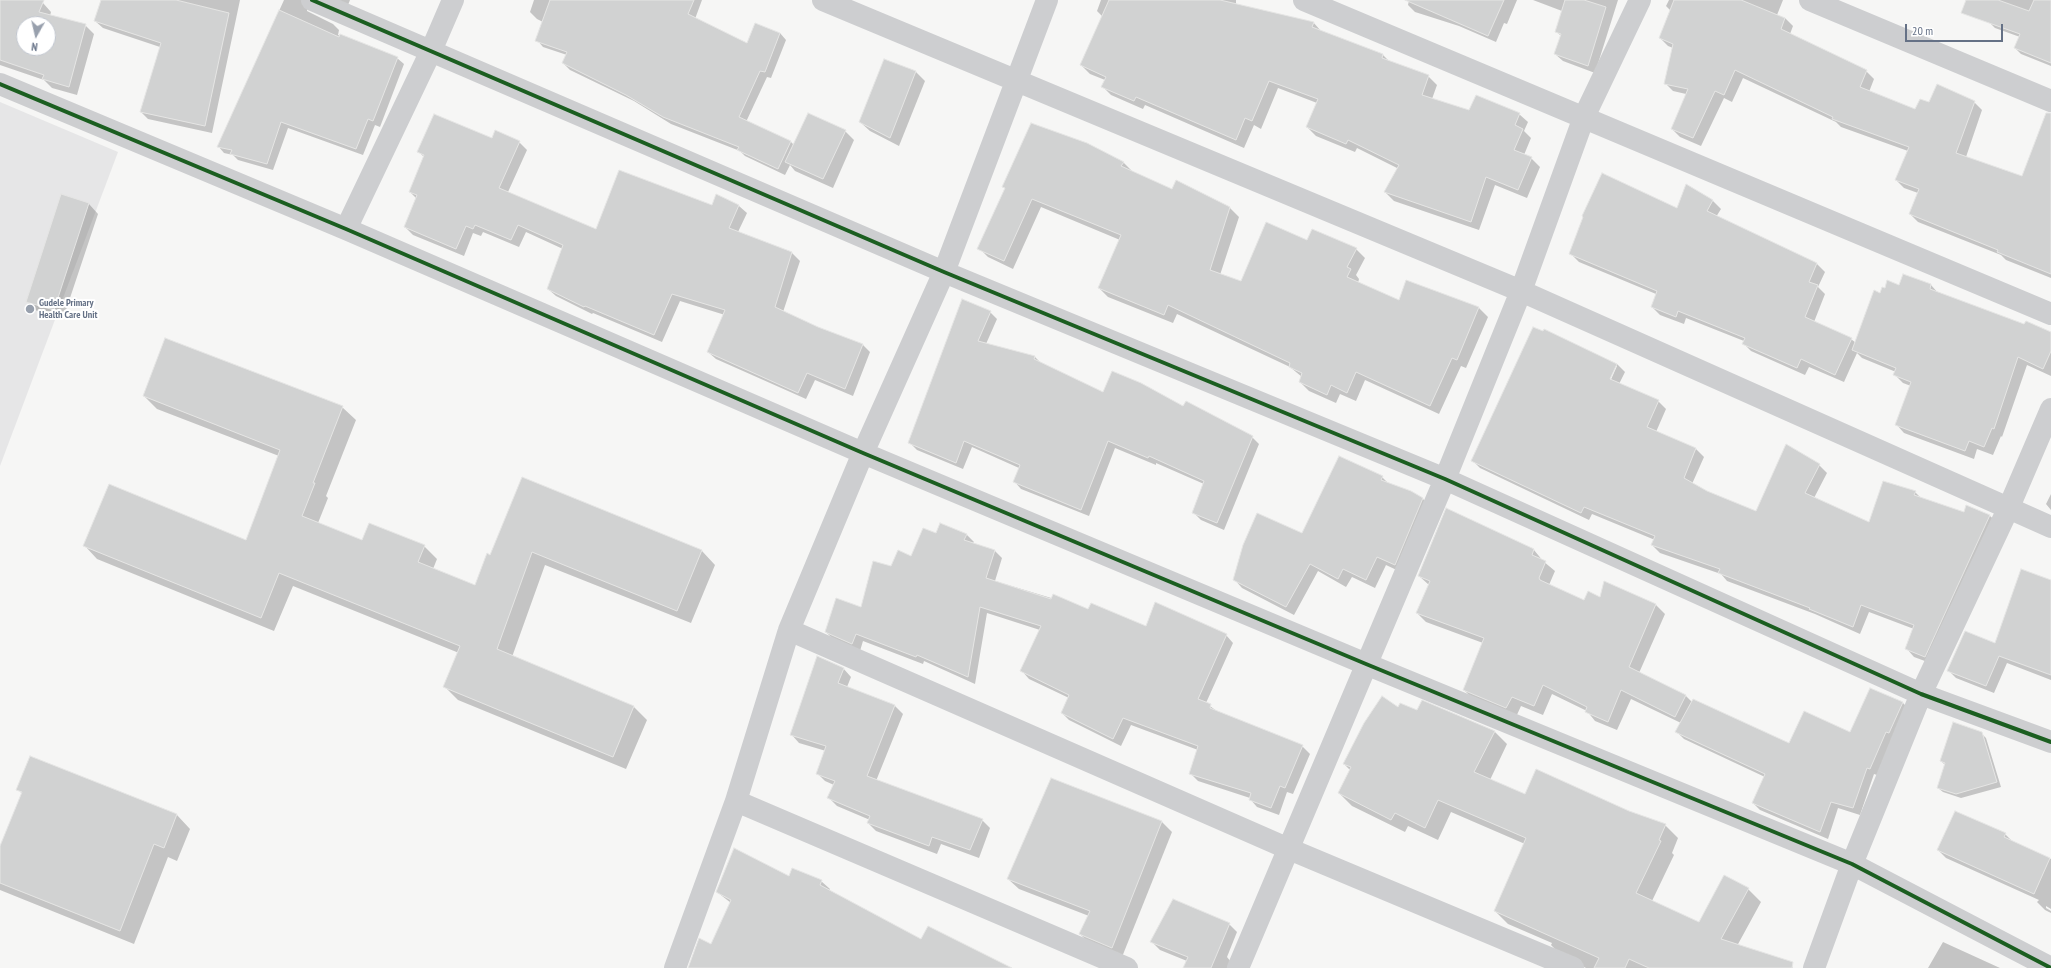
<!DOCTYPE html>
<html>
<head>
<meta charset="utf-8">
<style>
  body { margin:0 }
  #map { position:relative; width:2051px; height:968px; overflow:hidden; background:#f6f6f5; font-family:"PT Sans Narrow",sans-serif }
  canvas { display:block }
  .north { position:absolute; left:16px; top:16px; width:40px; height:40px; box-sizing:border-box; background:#fff; border:1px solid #c1c6cf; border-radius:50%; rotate:188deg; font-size:11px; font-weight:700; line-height:16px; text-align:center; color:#657186 }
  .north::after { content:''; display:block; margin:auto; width:14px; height:18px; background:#98a0ad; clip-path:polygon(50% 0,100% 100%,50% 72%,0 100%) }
  .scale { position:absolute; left:1905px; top:24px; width:98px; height:18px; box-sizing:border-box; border:2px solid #657186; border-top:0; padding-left:5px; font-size:12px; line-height:14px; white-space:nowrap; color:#657186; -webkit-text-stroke:3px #fff; paint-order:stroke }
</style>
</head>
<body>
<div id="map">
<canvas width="2051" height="968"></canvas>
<div class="north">N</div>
<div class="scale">20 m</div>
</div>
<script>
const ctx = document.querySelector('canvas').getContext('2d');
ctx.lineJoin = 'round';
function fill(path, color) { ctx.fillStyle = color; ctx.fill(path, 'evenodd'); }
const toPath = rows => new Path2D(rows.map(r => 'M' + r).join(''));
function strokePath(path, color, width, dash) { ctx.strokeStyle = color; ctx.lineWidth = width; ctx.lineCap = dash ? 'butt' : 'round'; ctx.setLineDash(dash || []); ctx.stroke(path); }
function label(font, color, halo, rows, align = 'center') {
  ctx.font = font + ' "PT Sans Narrow",sans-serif'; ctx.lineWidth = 4; ctx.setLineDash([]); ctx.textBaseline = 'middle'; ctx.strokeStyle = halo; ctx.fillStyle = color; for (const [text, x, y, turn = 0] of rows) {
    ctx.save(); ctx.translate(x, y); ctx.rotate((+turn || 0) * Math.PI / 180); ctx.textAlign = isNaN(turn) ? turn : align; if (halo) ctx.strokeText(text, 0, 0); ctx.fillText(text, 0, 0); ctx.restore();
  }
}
const built = toPath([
  [0,102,118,152,0,466]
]);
const shadow = toPath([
  [0,0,34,0,43,3,51,12,50,16,85,25,94,34,77,95,52,88,44,80,0,65],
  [24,24,48,24,48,48,24,48],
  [102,0,240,0,212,133,148,119,141,112,160,47,103,28,95,21],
  [284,0,308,0,307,11,333,24,339,30,338,35,397,58,404,64,380,127,375,125,363,155,288,128,273,170,238,160,233,155,224,153,218,146],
  [335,0,350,0,348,5],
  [534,0,702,0,695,19,747,44,780,33,786,40,771,78,767,77,746,122,791,142,794,145,845,131,854,140,833,188,795,171,790,165,785,175,745,156,740,151,671,124,634,101,570,70,563,63,567,55,543,47,537,40,543,22,537,19,530,12],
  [1101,0,1236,0,1236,5,1313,22,1321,31,1383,55,1390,62,1428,76,1437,85,1432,99,1470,111,1519,114,1528,122,1524,131,1531,138,1524,155,1531,158,1540,167,1527,198,1495,185,1479,230,1394,201,1385,192,1399,169,1357,148,1355,152,1316,136,1307,127,1317,103,1278,88,1261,129,1254,125,1244,148,1145,105,1143,109,1111,95,1103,87,1105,80,1090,74,1081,65,1102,16,1097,11],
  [1409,0,1517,0,1507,24,1504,23,1496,42,1459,26,1415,12,1408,5],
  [1533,0,1618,0,1595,73,1563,61,1555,54,1561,36,1556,31,1562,11],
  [1669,0,1783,0,1777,15,1785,18,1793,26,1790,34,1866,71,1874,79,1869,92,1916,110,1930,104,1974,102,1982,110,1966,157,2022,177,2051,176,2051,278,2006,260,2001,255,1918,222,1910,214,1918,193,1904,188,1896,180,1908,151,1841,127,1836,122,1743,78,1732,102,1724,98,1701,146,1680,137,1672,129,1686,94,1673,91,1665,83,1673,48,1668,46,1660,38,1671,11,1666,6],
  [1997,0,2041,0,2051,4,2051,66,2021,54,2015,48,2020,37,1995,28,1989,22],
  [884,60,916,72,925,81,899,146,870,131,860,122],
  [492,140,519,142,527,150,508,192,596,230,712,206,717,196,739,206,747,213,738,232,792,253,800,261,783,312,817,328,863,345,870,352,853,396,815,380,806,399,716,359,708,352,725,315,680,301,662,342,593,313,592,314,556,296,548,289,563,249,526,232,519,247,483,232,481,236,473,233,464,256,413,235,405,227,417,199,410,192,424,157,419,152],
  [1123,162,1132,171,1172,190,1230,208,1239,217,1220,275,1241,283,1307,242,1356,249,1365,258,1356,275,1359,279,1358,283,1399,302,1407,282,1479,308,1488,317,1466,368,1461,366,1439,414,1365,380,1356,401,1340,394,1336,403,1309,391,1300,382,1302,377,1290,367,1177,314,1173,323,1108,297,1099,288,1120,240,1041,207,1013,269,988,257,979,248,1006,189,1004,187],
  [1687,186,1713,201,1721,209,1716,217,1817,264,1825,272,1818,287,1825,294,1814,322,1851,339,1856,343,1881,294,1900,286,1931,285,1939,294,2025,326,2051,333,2051,376,2027,365,2002,437,2001,436,1993,455,1977,449,1974,459,1904,433,1896,424,1911,386,1903,383,1895,375,1896,372,1862,358,1857,353,1844,382,1809,367,1805,375,1751,351,1743,343,1744,341,1686,318,1684,324,1660,315,1652,307,1656,294,1579,262,1570,253,1677,209],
  [62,195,89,204,98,214,63,319,37,311,27,302],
  [990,312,997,319,986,344,1035,357,1041,363,1104,393,1184,408,1252,437,1259,444,1224,530,1201,520,1194,513,1204,484,1156,463,1156,465,1115,448,1089,516,1021,489,1014,481,1019,468,972,447,963,469,917,450,909,442],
  [1545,330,1617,364,1625,372,1619,384,1658,401,1666,409,1656,432,1696,449,1704,457,1692,484,1706,492,1756,512,1819,465,1827,473,1814,498,1870,524,1915,492,1922,499,1964,513,1990,516,1998,523,1933,664,1914,657,1907,649,1914,629,1869,612,1860,634,1815,614,1727,581,1721,574,1660,553,1652,545,1655,540,1592,514,1589,520,1480,468,1472,460],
  [1615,366,1617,366,1609,384,1607,383],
  [144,396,342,407,356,420,326,496,328,498,318,523,363,541,424,546,437,559,433,569,476,586,491,556,522,479,702,551,715,565,691,623,545,565,512,657,633,706,647,720,626,769,458,700,445,687,459,653,293,586,274,631,97,559,84,545,247,541,279,456,157,409],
  [1382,477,1389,484,1411,492,1423,499,1431,507,1403,573,1386,565,1375,588,1352,577,1346,587,1318,571,1294,615,1242,588,1234,579,1302,534],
  [2051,494,2051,510,2046,504],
  [1447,510,1534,550,1543,561,1555,571,1549,585,1584,601,1601,598,1604,583,1656,605,1665,614,1639,673,1685,695,1692,702,1789,744,1851,733,1871,689,1903,703,1910,710,1877,775,1874,774,1860,815,1838,808,1828,839,1760,810,1753,803,1765,777,1684,739,1677,732,1681,723,1631,699,1617,730,1595,721,1587,711,1552,694,1543,715,1521,706,1516,717,1474,700,1464,690,1483,643,1426,622,1417,613,1429,585,1419,576],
  [966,534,974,542,973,543,995,551,1002,558,995,581,1147,627,1226,635,1233,643,1206,703,1218,712,1302,746,1310,754,1293,794,1287,792,1279,815,1257,807,1250,799,1250,798,1198,781,1190,773,1198,750,1131,725,1121,746,1069,720,1062,713,1069,698,1029,679,1022,671,1040,630,987,613,975,684,924,661,923,664,863,641,860,651,833,639,826,632,861,609,892,567,912,557,936,535],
  [2051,581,2051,680,2007,663,1994,693,1956,678,1948,670,1995,644],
  [843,668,851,677,847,687,895,706,903,714,876,781,982,820,990,828,979,858,941,844,937,854,876,831,868,823,870,820,837,806,829,798,834,785,825,781,817,773,826,751,799,743,791,734],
  [1399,709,1418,711,1494,731,1507,744,1490,780,1526,795,1629,812,1665,825,1678,838,1672,853,1674,855,1652,901,1699,923,1724,876,1748,889,1761,902,1737,946,1786,961,1793,968,1586,968,1564,958,1551,945,1552,943,1508,924,1495,911,1525,844,1451,812,1438,840,1408,826,1405,832,1352,806,1339,793,1350,770,1344,764],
  [1981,733,1986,738,2001,787,1961,798,1943,792,1938,788,1945,765,1941,761],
  [18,789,177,815,190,829,177,861,168,857,134,944,0,890,0,848,22,794],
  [1085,791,1162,822,1172,832,1122,957,1090,944,1080,934,1089,916,1019,889,1008,879],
  [2005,834,2013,842,2051,859,2051,909,2046,906,2046,908,2051,911,2051,913,2045,910,2037,902,2039,900,1946,858,1938,850],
  [789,878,821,881,830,889,829,891,922,941,985,968,689,968,711,945,731,903,717,892],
  [1229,924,1237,932,1227,957,1231,962,1229,968,1184,968,1187,961,1160,950,1151,941],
  [1943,942,2000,968,1928,968]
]);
const building = toPath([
  [0,0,44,0,39,12,86,24,69,87,42,79,44,75,0,60,0,0],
  [24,24,48,24,48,48,24,48,24,24],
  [101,0,176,0,229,13,205,126,140,112,161,43,94,21,101,0],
  [550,0,694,0,688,14,747,43,755,23,780,33,765,72,760,71,739,117,791,141,778,169,737,150,739,147,663,117,626,95,562,63,567,52,535,41,550,0],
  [1109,0,1220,0,1314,22,1312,27,1383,54,1382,58,1429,75,1422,95,1469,110,1476,95,1520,113,1515,125,1523,129,1514,150,1532,157,1518,190,1486,177,1471,222,1384,192,1399,165,1348,140,1346,144,1306,127,1318,99,1269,81,1252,121,1245,118,1236,140,1136,97,1134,101,1101,87,1106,77,1080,65,1109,0],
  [1405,0,1504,0,1488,36,1405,0],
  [1565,0,1584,0,1606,7,1588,66,1554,54,1561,34,1555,32,1565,0],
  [1674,0,1741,0,1785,18,1781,29,1867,70,1860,87,1915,109,1920,99,1929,102,1937,84,1975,101,1956,153,2022,176,2046,113,2051,113,2051,274,1997,252,1998,250,1909,214,1919,189,1895,180,1909,147,1832,119,1833,117,1735,70,1724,95,1715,91,1693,138,1671,129,1688,89,1664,84,1673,44,1659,38,1674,0],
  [1966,0,1998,0,2029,11,2034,0,2051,0,2051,63,2014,48,2020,34,1961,13,1966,0],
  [279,10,339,37,340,34,398,57,373,121,368,119,356,149,281,122,267,164,230,154,232,150,217,147,279,10],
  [884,59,916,71,890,138,859,122,884,59],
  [808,113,846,130,823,179,785,162,808,113],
  [434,114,492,138,495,130,520,141,499,188,596,229,619,170,712,205,716,194,739,205,729,228,792,252,775,307,818,327,863,344,845,389,807,373,798,393,707,352,725,310,672,294,654,335,585,306,584,307,547,289,563,245,518,225,511,240,475,225,473,229,466,226,456,249,404,227,417,195,409,192,424,155,417,152,434,114],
  [1031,123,1087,143,1124,162,1121,166,1172,189,1176,180,1230,207,1210,270,1241,281,1266,222,1307,240,1312,229,1357,248,1347,267,1351,269,1347,277,1399,300,1406,280,1479,307,1457,360,1452,358,1430,406,1356,372,1347,393,1331,385,1327,395,1299,382,1302,373,1289,367,1290,363,1168,305,1164,315,1098,288,1121,235,1032,199,1004,261,977,249,1005,188,1002,187,1031,123],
  [1602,173,1677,208,1686,184,1713,200,1707,211,1817,263,1809,282,1818,285,1805,317,1852,338,1835,375,1801,359,1797,368,1742,344,1745,338,1678,311,1676,317,1651,307,1657,291,1569,254,1583,217,1582,216,1602,173],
  [61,194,89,203,54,310,26,302,61,194],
  [1903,274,1931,284,1930,289,2024,324,2026,321,2051,332,2051,351,2043,369,2018,357,1994,429,1992,428,1984,447,1969,441,1965,451,1895,425,1911,382,1893,375,1896,368,1852,350,1874,290,1880,293,1882,287,1885,288,1887,280,1899,285,1903,274],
  [962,299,991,311,978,341,1035,356,1034,359,1103,392,1112,371,1141,383,1183,406,1186,401,1253,436,1217,523,1192,513,1204,481,1149,456,1148,458,1108,441,1081,510,1013,482,1020,465,964,441,956,463,908,443,962,299],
  [1533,327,1543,331,1544,329,1617,364,1610,379,1659,400,1647,427,1696,448,1684,478,1707,491,1756,511,1786,444,1820,464,1805,493,1869,522,1883,481,1916,491,1914,495,1964,512,1966,505,1990,515,1925,657,1905,649,1914,625,1861,605,1853,627,1809,609,1810,608,1718,573,1720,569,1651,545,1655,536,1584,507,1581,513,1471,461,1533,327],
  [165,338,343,406,313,483,315,483,302,516,362,540,369,523,425,545,418,562,475,585,487,553,490,555,522,477,702,550,677,611,532,552,497,649,634,706,613,757,443,687,460,646,279,573,261,618,83,546,109,484,246,540,280,450,143,396,165,338],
  [1339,456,1383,476,1381,480,1411,491,1423,498,1395,565,1377,557,1366,580,1343,569,1338,579,1310,564,1286,607,1233,580,1243,545,1257,513,1302,533,1339,456],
  [1446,508,1534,549,1532,555,1546,561,1539,578,1540,580,1584,600,1588,591,1600,597,1604,581,1656,604,1629,667,1686,695,1675,717,1621,690,1608,722,1585,712,1587,707,1543,685,1534,706,1512,697,1506,708,1463,690,1484,638,1416,613,1430,581,1418,576,1446,508],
  [940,523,967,534,964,540,995,550,986,578,1051,599,1053,594,1088,609,1091,603,1146,626,1155,602,1227,634,1198,699,1211,704,1210,708,1303,745,1285,788,1280,786,1271,808,1249,800,1251,793,1189,774,1198,746,1123,718,1113,739,1061,713,1069,695,1020,671,1041,626,980,607,968,677,917,655,916,657,856,634,852,644,825,632,836,598,861,607,873,561,891,566,898,550,911,556,923,528,936,533,940,523],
  [2021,569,2051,580,2051,675,1999,656,1986,686,1947,671,1965,631,1995,643,2021,569],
  [817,656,844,668,838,683,895,705,867,776,983,819,970,850,932,837,929,846,867,823,870,816,827,798,835,781,816,774,826,746,790,735,817,656],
  [1870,688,1903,702,1889,733,1886,732,1870,769,1867,768,1853,808,1831,802,1820,832,1752,803,1765,774,1675,732,1693,699,1789,743,1804,711,1850,732,1870,688],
  [1382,696,1398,707,1400,703,1417,710,1422,700,1495,731,1474,772,1525,794,1536,769,1629,811,1666,824,1659,840,1661,841,1636,893,1699,922,1724,875,1749,888,1721,939,1793,962,1792,968,1649,968,1629,959,1625,968,1594,968,1599,958,1494,911,1526,838,1438,800,1425,828,1395,813,1391,820,1338,793,1351,767,1343,764,1364,723,1382,696],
  [1953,722,1982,732,1997,782,1956,794,1937,788,1945,763,1940,761,1953,722],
  [30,756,177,814,164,848,154,844,120,931,0,883,0,846,22,792,16,790,30,756],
  [1051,778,1162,821,1112,948,1079,934,1090,911,1007,879,1051,778],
  [1955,811,2006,833,2004,837,2050,858,2034,894,1937,850,1955,811],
  [734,848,789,876,792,868,822,880,820,885,921,939,928,926,1012,968,688,968,699,938,711,944,731,900,716,892,734,848],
  [1173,899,1230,923,1211,968,1183,968,1188,957,1150,942,1173,899]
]);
const minor = toPath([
  [312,0,944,272,1445,479,1921,694,2051,742],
  [823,0,1521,291,2051,527],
  [1304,0,2051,314],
  [1810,0,2051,101],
  [0,84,346,229,863,453,1366,664,1852,864,2051,968],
  [346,229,431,51,453,0],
  [789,630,1289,849,1573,968],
  [736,801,1127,968],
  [675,968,736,801,789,630,863,453,944,272,1047,0],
  [1238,968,1445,479,1521,291,1584,117,1640,0],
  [1814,968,1852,864,1921,694,2009,507,2051,409]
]);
const cycleway = toPath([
  [312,0,944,272,1445,479,1921,694,2051,742],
  [0,84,346,229,863,453,1366,664,1852,864,2051,968]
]);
const markers = [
  [30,309,5,"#98a0ad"]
];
const poiNames = [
  ["Gudele Primary",39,303],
  ["Health Care Unit",39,315]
];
fill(built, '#e6e6e7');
fill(shadow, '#0003');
fill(building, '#d1d2d2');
strokePath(building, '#e5e5e4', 1);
strokePath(minor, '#cdced0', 22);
strokePath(cycleway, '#1b5e20', 4);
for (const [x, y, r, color] of markers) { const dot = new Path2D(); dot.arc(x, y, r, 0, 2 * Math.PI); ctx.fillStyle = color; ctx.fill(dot); strokePath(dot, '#fff', 1.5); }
label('bold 10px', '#657186', '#fff', poiNames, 'left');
</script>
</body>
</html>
